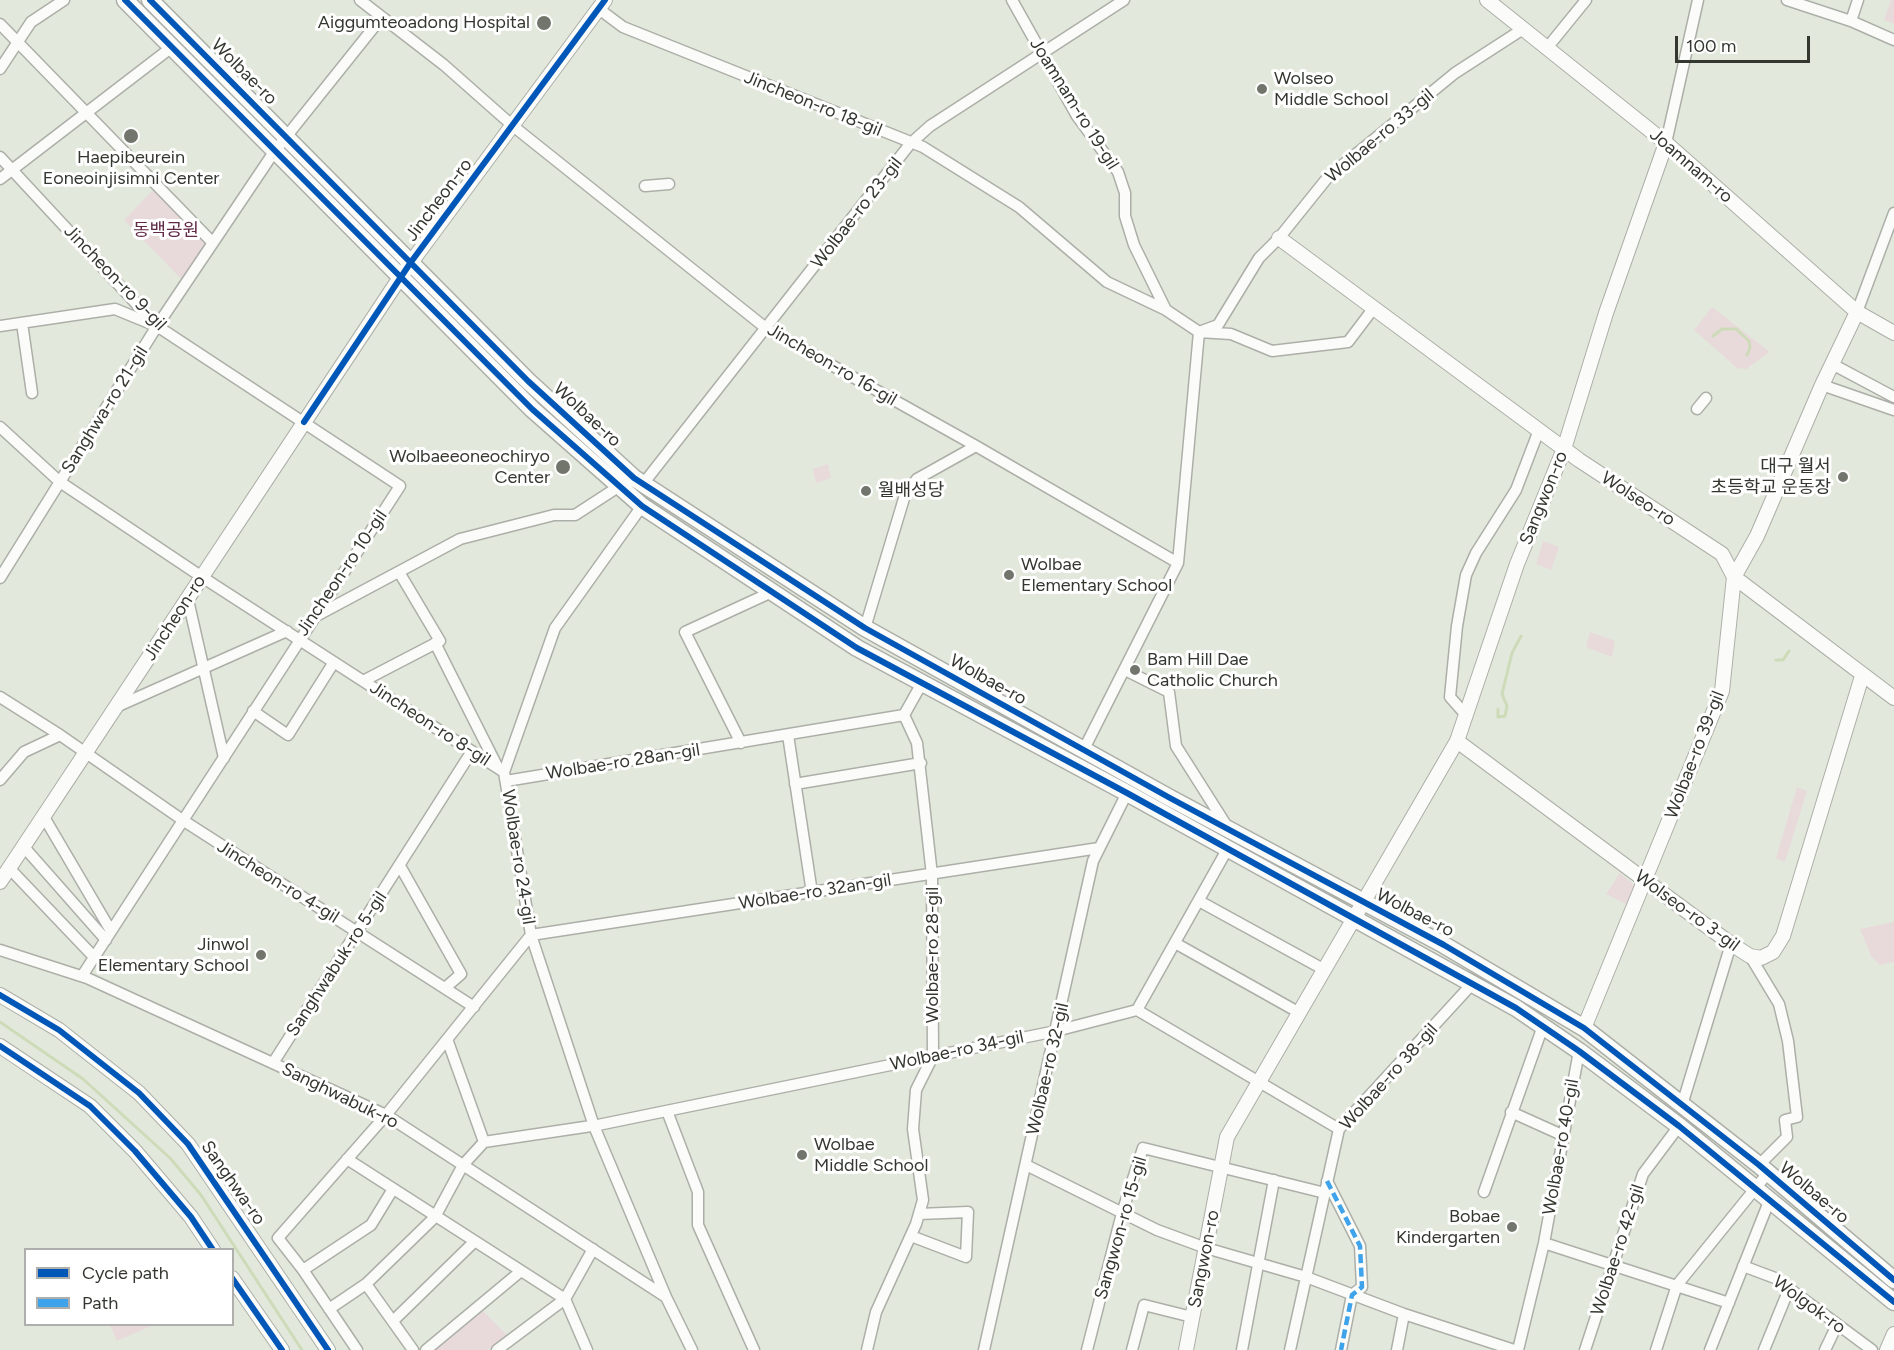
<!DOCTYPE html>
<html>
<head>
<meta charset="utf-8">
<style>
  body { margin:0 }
  #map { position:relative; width:1894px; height:1350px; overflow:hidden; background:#e3e8dc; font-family:Figtree,sans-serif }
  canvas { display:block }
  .legend { position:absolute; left:24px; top:1248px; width:210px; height:78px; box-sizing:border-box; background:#fff; border:2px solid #aeafac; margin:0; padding:8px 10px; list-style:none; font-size:18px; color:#34372f }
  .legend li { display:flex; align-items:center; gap:12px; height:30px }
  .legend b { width:30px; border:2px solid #aeafac }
  .scale { position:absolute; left:1675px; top:36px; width:135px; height:27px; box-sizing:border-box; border:3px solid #34372f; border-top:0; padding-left:8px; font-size:18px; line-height:21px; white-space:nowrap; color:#34372f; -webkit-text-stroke:4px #fff; paint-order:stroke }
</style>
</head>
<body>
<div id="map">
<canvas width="1894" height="1350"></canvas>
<ul class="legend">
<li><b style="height:8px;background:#0057b8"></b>Cycle path</li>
<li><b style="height:8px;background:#3ea3eb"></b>Path</li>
</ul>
<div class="scale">100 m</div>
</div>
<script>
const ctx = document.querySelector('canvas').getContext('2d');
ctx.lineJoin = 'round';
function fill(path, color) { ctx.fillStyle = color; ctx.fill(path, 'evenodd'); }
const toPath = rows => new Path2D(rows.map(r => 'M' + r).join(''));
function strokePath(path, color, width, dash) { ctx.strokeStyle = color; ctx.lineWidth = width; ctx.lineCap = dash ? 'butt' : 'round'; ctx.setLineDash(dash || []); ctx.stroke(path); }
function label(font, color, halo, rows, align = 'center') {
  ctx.font = font + ' Figtree,"Noto Sans KR",sans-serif'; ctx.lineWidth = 6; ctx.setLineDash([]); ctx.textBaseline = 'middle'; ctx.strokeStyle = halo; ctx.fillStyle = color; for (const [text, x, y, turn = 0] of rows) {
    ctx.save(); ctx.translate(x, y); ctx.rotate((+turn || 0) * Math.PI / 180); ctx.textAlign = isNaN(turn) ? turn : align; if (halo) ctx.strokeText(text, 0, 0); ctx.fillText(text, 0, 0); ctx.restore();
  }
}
const green = toPath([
  [1891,0,1894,0,1894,24,1884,20],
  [155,188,208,242,182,280,124,220],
  [1712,307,1770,352,1746,369,1737,368,1694,330],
  [828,464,831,478,816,483,813,469],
  [1543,541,1559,547,1551,570,1536,564],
  [1590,632,1615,641,1612,657,1586,647],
  [1797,787,1807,791,1785,862,1776,858],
  [1620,873,1635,886,1626,904,1606,894],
  [1894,922,1894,962,1880,965,1871,956,1860,929],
  [481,1309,507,1335,488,1350,431,1350],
  [110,1325,153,1325,117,1341]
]);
const stream = toPath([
  [1713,336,1722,329,1736,329,1749,341,1750,348,1747,355],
  [1776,660,1783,660,1789,651],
  [1498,709,1498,717,1505,716,1507,706,1502,694,1512,653,1521,636],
  [0,1022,83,1079,170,1158,201,1195,302,1350]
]);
const street = toPath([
  [360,0,444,65,513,126,767,329,976,446,1178,563],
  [1012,0,1077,116,1118,172,1125,193,1125,216,1134,245,1166,310],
  [1787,0,1851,21,1894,40],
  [599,9,623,27,923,147,1019,207,1107,282,1166,310,1199,332,1231,334,1272,351,1348,342,1373,309],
  [1851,21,1858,0],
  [0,24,213,243],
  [1547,48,1586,0],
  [0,69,31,22,64,0],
  [1666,143,1698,0],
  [0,157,157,326,400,486,82,976],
  [0,179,172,47],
  [645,186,669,184],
  [1857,312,1894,213],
  [22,323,32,393],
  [0,326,115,309,154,325],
  [1832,364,1894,397],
  [1822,385,1894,410],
  [1697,409,1706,398],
  [0,427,60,482,202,577,504,772],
  [643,484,910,144,930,126,1124,0],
  [642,506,555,628,504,772,531,935,594,1126,666,1297],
  [0,578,157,326,274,152,382,17],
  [188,600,224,758],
  [316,616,460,539,554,515,575,515,618,487],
  [865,628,905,495,917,479,976,446],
  [435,643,497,766],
  [1125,670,1169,692,1176,746,1228,828],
  [363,681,440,641,399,572],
  [0,697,60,735,184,821,474,1007],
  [116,707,287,631],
  [253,711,288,735,334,662],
  [1465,714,1450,697,1457,626,1466,575,1476,553,1516,490,1539,430],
  [904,715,922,683],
  [788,735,812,893],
  [741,743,685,632,774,591],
  [1084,749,1178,563,1199,332,1218,325,1259,258,1279,238,1328,177,1455,73,1523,29],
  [0,780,24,752,60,735],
  [506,781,904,715],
  [795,784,921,763],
  [44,817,111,931],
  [24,847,106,940],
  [400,866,461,974,445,988],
  [10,869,94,957],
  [1199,901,1323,969],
  [1175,943,1298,1012],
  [0,950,87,978,386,1115,666,1297,692,1350],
  [1750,956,1779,1004,1788,1041,1797,1117,1785,1120,1787,1137,1759,1165],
  [1137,1010,1339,1129],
  [447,1039,484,1142],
  [273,1063,472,751],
  [1682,1105,1731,944],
  [667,1111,698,1192,698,1225,754,1350],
  [1511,1112,1562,1135],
  [484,1142,598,1125,1056,1031,1137,1010,1228,848],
  [347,1159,565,1299,587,1350],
  [1026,1165,1157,1230,1206,1248,1306,1277,1404,1314,1514,1350],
  [1327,1181,1360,1246,1362,1287,1352,1295,1341,1350],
  [1484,1192,1543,1026],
  [911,1236,966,1257,968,1212,919,1214],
  [1544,1243,1729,1303],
  [1743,1266,1775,1278,1872,1350],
  [303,1270,371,1225,393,1189],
  [366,1284,413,1350],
  [329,1309,366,1284,435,1217,463,1165,484,1142],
  [393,1321,474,1242],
  [357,1350,303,1270,278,1238,386,1115,531,935,1099,848],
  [426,1350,521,1271],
  [497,1350,565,1299,593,1249],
  [867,1350,876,1312,916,1224,923,1200,913,1129,916,1090,933,1056,932,875,917,743,904,715],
  [984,1350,1093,861,1127,793],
  [1087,1350,1122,1213,1143,1148,1325,1193],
  [1132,1350,1144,1305,1192,1317],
  [1242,1350,1274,1180],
  [1290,1350,1339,1129,1472,984],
  [1397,1350,1404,1314],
  [1518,1350,1544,1243,1579,1051],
  [1585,1350,1643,1174,1679,1126],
  [1656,1350,1677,1285,1767,1174],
  [1710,1350,1770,1199],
  [1764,1350,1789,1289],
  [1825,1350,1837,1325]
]);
const secondary = toPath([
  [1487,0,1666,143,1857,312,1894,333],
  [1279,238,1579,460,1722,554,1734,577,1894,698],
  [1457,741,1731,944,1750,956,1761,958,1773,952,1783,936,1862,676],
  [0,882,401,276,605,0],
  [0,995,59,1030,139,1093,188,1144,328,1350],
  [1584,1028,1722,691,1734,577,1757,536,1822,385,1857,312],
  [0,1046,90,1106,135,1151,191,1217,213,1250],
  [232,1278,282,1350],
  [1186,1350,1227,1137,1457,741,1517,564,1564,449,1606,313,1666,143],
  [1887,1350,1894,1334]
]);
const primary = toPath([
  [125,0,532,409,642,506,857,648,1127,793,1516,1008,1579,1051,1679,1126,1894,1302],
  [150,0,528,381,634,478,865,628,1170,798,1444,945,1584,1028,1759,1165,1894,1280]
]);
const quiet = toPath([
  [1327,1181,1360,1246,1362,1287,1352,1295,1341,1350]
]);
const cycleway = toPath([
  [125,0,532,409,642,506,857,648,1127,793,1516,1008,1579,1051,1679,1126,1894,1302],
  [150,0,528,381,634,478,865,628,1170,798,1444,945,1584,1028,1759,1165,1894,1280],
  [304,422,411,262,605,0],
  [0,995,59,1030,139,1093,188,1144,328,1350],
  [0,1046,90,1106,135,1151,191,1217,213,1250],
  [232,1278,282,1350]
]);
const markers = [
  [544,23,8,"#71756c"],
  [1262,89,6,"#71756c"],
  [131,136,8,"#71756c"],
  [563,467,8,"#71756c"],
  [1843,477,6,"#71756c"],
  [866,491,6,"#71756c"],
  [1009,575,6,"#71756c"],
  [1135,670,6,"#71756c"],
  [261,955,6,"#71756c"],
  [802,1155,6,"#71756c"],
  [1512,1227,6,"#71756c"]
];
const poiNames = [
  ["Aiggumteoadong Hospital",530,23],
  ["Wolseo",1274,79,"left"],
  ["Middle School",1274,100,"left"],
  ["Haepibeurein",131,158,"center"],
  ["Eoneoinjisimni Center",131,179,"center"],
  ["Wolbaeeoneochiryo",550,457],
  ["Center",550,478],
  ["대구 월서",1831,467],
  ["초등학교 운동장",1831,488],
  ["월배성당",878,491,"left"],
  ["Wolbae",1021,565,"left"],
  ["Elementary School",1021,586,"left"],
  ["Bam Hill Dae",1147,660,"left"],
  ["Catholic Church",1147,681,"left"],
  ["Jinwol",249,945],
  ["Elementary School",249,966],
  ["Wolbae",814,1145,"left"],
  ["Middle School",814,1166,"left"],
  ["Bobae",1500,1217],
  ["Kindergarten",1500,1238]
];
const streetNames = [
  ["Wolbae-ro",244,72,45],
  ["Jincheon-ro 18-gil",813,104,22],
  ["Joamnam-ro 19-gil",1074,104,58],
  ["Wolbae-ro 33-gil",1380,136,-40],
  ["Joamnam-ro",1691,166,41],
  ["Jincheon-ro",439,200,-53],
  ["Wolbae-ro 23-gil",857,213,-52],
  ["Jincheon-ro 9-gil",115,278,46],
  ["Jincheon-ro 16-gil",832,365,30],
  ["Sanghwa-ro 21-gil",105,410,-58],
  ["Wolbae-ro",587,415,43],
  ["Sangwon-ro",1544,498,-68],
  ["Wolseo-ro",1638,499,33],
  ["Jincheon-ro 10-gil",342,573,-56],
  ["Jincheon-ro",175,618,-57],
  ["Wolbae-ro",988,680,29],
  ["Jincheon-ro 8-gil",430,724,33],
  ["Wolbae-ro 39-gil",1695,755,-69],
  ["Wolbae-ro 28an-gil",623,762,-9],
  ["Wolbae-ro 24-gil",518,857,81],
  ["Jincheon-ro 4-gil",278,882,32],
  ["Wolbae-ro 32an-gil",815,892,-9],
  ["Wolseo-ro 3-gil",1687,911,36],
  ["Wolbae-ro",1415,913,27],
  ["Wolbae-ro 28-gil",933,955,-90],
  ["Sanghwabuk-ro 5-gil",337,964,-57],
  ["Wolbae-ro 34-gil",957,1051,-12],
  ["Wolbae-ro 32-gil",1048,1069,-77],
  ["Wolbae-ro 38-gil",1389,1077,-48],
  ["Sanghwabuk-ro",340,1096,26],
  ["Wolbae-ro 40-gil",1561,1147,-80],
  ["Sanghwa-ro",233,1183,55],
  ["Wolbae-ro",1814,1193,40],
  ["Sangwon-ro 15-gil",1121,1228,-74],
  ["Wolbae-ro 42-gil",1618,1250,-72],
  ["Sangwon-ro",1204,1259,-79],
  ["Wolgok-ro",1809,1305,36]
];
const parkNames = [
  ["동백공원",166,231]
];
fill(green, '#e8dadb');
strokePath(stream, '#cddbb8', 3);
strokePath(street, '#acafa7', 13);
strokePath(secondary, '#acafa7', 16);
strokePath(primary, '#acafa7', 19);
strokePath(street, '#fbfcfa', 10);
strokePath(secondary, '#fbfcfa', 14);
strokePath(primary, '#fbfcfa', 16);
strokePath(quiet, '#3ea3eb', 4.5, [9, 4.5]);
strokePath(cycleway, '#0057b8', 6);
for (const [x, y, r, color] of markers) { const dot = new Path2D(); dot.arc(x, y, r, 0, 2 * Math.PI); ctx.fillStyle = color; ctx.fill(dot); strokePath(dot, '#fff', 2); }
label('18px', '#34372f', '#fff', poiNames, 'right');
label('18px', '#34372f', '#fff', streetNames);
label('18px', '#622947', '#fff', parkNames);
</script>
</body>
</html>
